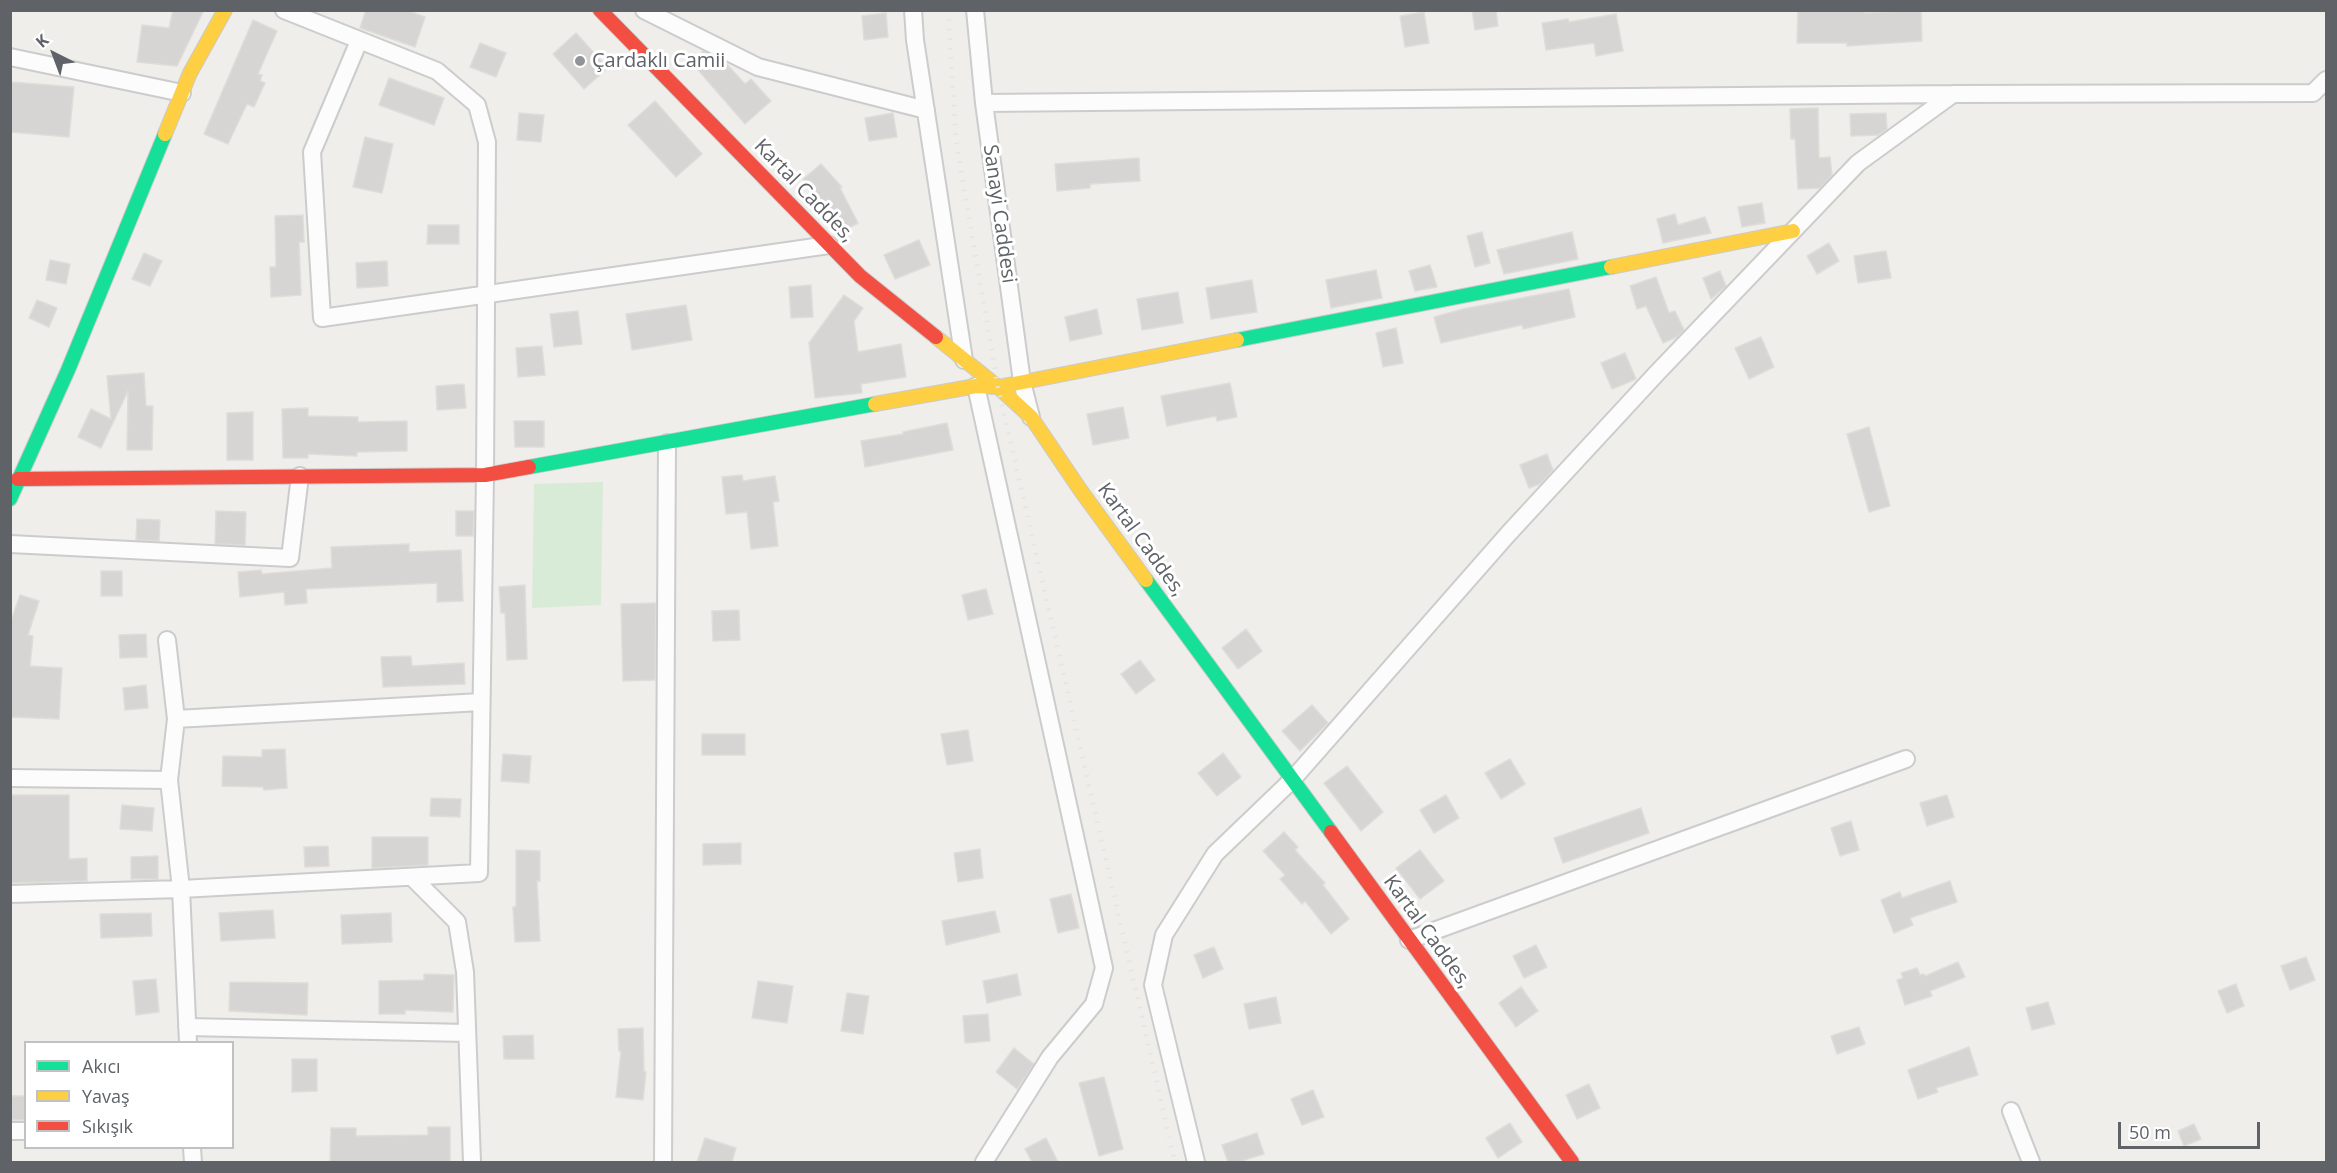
<!DOCTYPE html>
<html>
<head>
<meta charset="utf-8">
<style>
  body { margin:0 }
  #map { position:relative; width:2337px; height:1173px; overflow:hidden; background:#efeeea; font-family:"Open Sans",sans-serif }
  canvas { display:block }
  .frame { position:absolute; inset:0; border:12px solid #5f6368; pointer-events:none }
  .legend { position:absolute; left:24px; top:1041px; width:210px; height:108px; box-sizing:border-box; background:#fff; border:2px solid #bfc1c3; margin:0; padding:8px 10px; list-style:none; font-size:18px; color:#5f6368 }
  .legend li { display:flex; align-items:center; gap:12px; height:30px }
  .legend b { width:30px; border:2px solid #bfc1c3 }
  .north { position:absolute; left:24px; top:24px; width:60px; height:60px; -webkit-text-stroke:4px #fff; paint-order:stroke; rotate:318deg; font-size:16px; font-weight:700; line-height:24px; text-align:center; color:#5f6368 }
  .north::after { content:''; display:block; margin:auto; width:21px; height:27px; background:#5f6368; clip-path:polygon(50% 0,100% 100%,50% 72%,0 100%) }
  .scale { position:absolute; left:2118px; top:1122px; width:142px; height:27px; box-sizing:border-box; border:3px solid #5f6368; border-top:0; padding-left:8px; font-size:18px; line-height:21px; white-space:nowrap; color:#5f6368; -webkit-text-stroke:4px #fff; paint-order:stroke }
</style>
</head>
<body>
<div id="map">
<canvas width="2337" height="1173"></canvas>
<div class="frame"></div>
<ul class="legend">
<li><b style="height:8px;background:#16e098"></b>Akıcı</li>
<li><b style="height:8px;background:#ffcf43"></b>Yavaş</li>
<li><b style="height:8px;background:#f24e42"></b>Sıkışık</li>
</ul>
<div class="north">K</div>
<div class="scale">50 m</div>
</div>
<script>
const ctx = document.querySelector('canvas').getContext('2d');
ctx.lineJoin = 'round';
function fill(path, color) { ctx.fillStyle = color; ctx.fill(path, 'evenodd'); }
const toPath = rows => new Path2D(rows.map(r => 'M' + r).join(''));
function strokePath(path, color, width, dash) { ctx.strokeStyle = color; ctx.lineWidth = width; ctx.lineCap = dash ? 'butt' : 'round'; ctx.setLineDash(dash || []); ctx.stroke(path); }
function label(font, color, halo, rows, align = 'center') {
  ctx.font = font + ' "Open Sans",sans-serif'; ctx.lineWidth = 6; ctx.setLineDash([]); ctx.textBaseline = 'middle'; ctx.strokeStyle = halo; ctx.fillStyle = color; for (const [text, x, y, turn = 0] of rows) {
    ctx.save(); ctx.translate(x, y); ctx.rotate((+turn || 0) * Math.PI / 180); ctx.textAlign = isNaN(turn) ? turn : align; if (halo) ctx.strokeText(text, 0, 0); ctx.fillText(text, 0, 0); ctx.restore();
  }
}
const green = toPath([
  [603,482,601,605,532,608,534,484]
]);
const building = toPath([
  [173,10,204,10,177,66,137,62,142,25,169,28,173,10],
  [366,10,406,10,425,17,415,47,360,28,366,10],
  [1472,10,1496,10,1498,26,1475,30,1472,10],
  [1798,10,1865,10,1865,13,1921,10,1922,41,1847,46,1847,43,1797,43,1798,10],
  [1424,12,1429,43,1405,47,1400,16,1424,12],
  [886,13,888,37,864,40,862,16,886,13],
  [1616,14,1623,51,1596,56,1594,43,1546,50,1542,23,1568,19,1569,22,1616,14],
  [253,20,277,31,258,74,262,75,260,81,265,83,254,107,247,104,228,144,204,134,253,20],
  [576,33,608,68,584,89,553,54,576,33],
  [480,43,506,53,496,77,470,67,480,43],
  [703,51,725,62,745,84,751,79,771,101,745,124,691,62,703,51],
  [389,78,444,98,434,125,379,105,389,78],
  [11,82,74,87,69,137,10,132,11,82],
  [655,101,702,154,676,177,628,125,655,101],
  [1818,108,1819,158,1830,157,1832,175,1820,188,1798,189,1795,139,1791,139,1790,109,1818,108],
  [519,113,544,115,541,142,517,140,519,113],
  [893,113,897,137,869,141,865,118,893,113],
  [1886,113,1887,129,1878,135,1851,136,1850,114,1886,113],
  [365,137,393,144,382,193,353,187,365,137],
  [1139,158,1140,181,1090,184,1090,188,1057,191,1055,164,1139,158],
  [821,164,842,187,840,188,858,223,842,232,829,208,803,179,821,164],
  [1762,203,1765,223,1742,227,1738,207,1762,203],
  [1675,214,1678,225,1705,217,1711,233,1663,243,1657,219,1675,214],
  [303,215,304,242,299,242,301,295,271,297,270,267,276,267,275,216,303,215],
  [428,225,459,225,459,244,427,244,428,225],
  [1482,232,1490,263,1475,267,1467,236,1482,232],
  [1572,232,1578,259,1504,274,1497,250,1572,232],
  [919,240,930,265,895,279,884,255,919,240],
  [1829,243,1839,261,1817,274,1807,256,1829,243],
  [1886,251,1891,278,1858,283,1854,256,1886,251],
  [144,253,162,261,150,286,132,279,144,253],
  [50,260,70,264,66,284,46,280,50,260],
  [387,261,388,286,357,288,356,263,387,261],
  [1430,265,1437,287,1415,291,1409,271,1430,265],
  [1376,270,1382,298,1331,308,1326,280,1376,270],
  [1720,271,1726,286,1711,299,1703,278,1720,271],
  [1656,277,1669,313,1675,311,1684,330,1677,337,1663,343,1646,306,1637,309,1630,286,1656,277],
  [1252,280,1257,312,1211,319,1206,288,1252,280],
  [811,285,813,317,791,318,789,287,811,285],
  [1569,289,1575,317,1523,329,1522,325,1441,343,1434,317,1463,309,1569,289],
  [1178,292,1183,323,1142,330,1137,299,1178,292],
  [844,295,863,308,854,321,858,352,901,344,906,377,861,384,862,393,815,398,809,343,844,295],
  [37,300,57,308,49,327,29,318,37,300],
  [686,305,692,340,632,350,626,314,686,305],
  [1097,309,1102,334,1070,341,1065,317,1097,309],
  [578,311,582,344,554,347,550,314,578,311],
  [1396,328,1403,363,1383,367,1376,333,1396,328],
  [1761,337,1774,367,1749,379,1735,348,1761,337],
  [542,346,545,375,518,377,516,348,542,346],
  [1625,353,1636,379,1612,389,1601,363,1625,353],
  [144,373,146,406,153,406,152,450,127,450,128,391,101,448,78,437,91,409,111,419,107,376,144,373],
  [1230,383,1237,417,1217,421,1216,416,1167,426,1161,396,1230,383],
  [464,384,466,408,437,410,436,386,464,384],
  [1123,407,1129,438,1093,445,1087,414,1123,407],
  [308,408,308,416,358,417,358,422,407,421,407,451,357,452,357,456,308,454,308,458,283,458,282,409,308,408],
  [253,412,253,460,227,460,227,413,253,412],
  [514,421,544,421,544,447,515,447,514,421],
  [947,423,953,450,865,467,861,441,903,434,903,432,947,423],
  [1869,427,1890,506,1869,512,1847,434,1869,427],
  [1547,454,1553,470,1540,484,1529,488,1520,465,1547,454],
  [742,475,743,481,775,476,779,501,773,502,778,546,751,549,747,512,726,514,722,477,742,475],
  [216,511,246,512,245,545,215,544,216,511],
  [456,511,474,511,473,536,456,536,456,511],
  [137,519,160,520,159,541,136,540,137,519],
  [409,544,409,552,461,550,463,601,437,602,437,583,306,589,307,603,285,605,284,592,240,597,238,572,261,570,262,574,332,568,331,547,409,544],
  [101,571,122,571,122,596,101,596,101,571],
  [525,585,527,659,507,660,505,613,501,613,499,587,525,585],
  [986,589,993,614,968,620,962,595,986,589],
  [20,595,39,601,28,635,33,636,30,666,62,668,59,719,10,717,10,624,20,595],
  [656,603,655,680,623,681,621,604,656,603],
  [739,610,740,640,713,641,712,611,739,610],
  [1246,629,1262,651,1238,669,1222,648,1246,629],
  [146,634,147,657,120,658,119,635,146,634],
  [411,656,412,666,464,663,465,684,383,687,381,657,411,656],
  [1140,660,1155,680,1136,694,1121,674,1140,660],
  [146,685,148,708,125,710,123,688,146,685],
  [1312,705,1328,723,1300,751,1282,731,1312,705],
  [968,730,973,761,947,765,941,734,968,730],
  [702,734,745,734,745,755,702,755,702,734],
  [285,749,287,788,264,790,263,787,222,786,223,756,262,757,262,750,285,749],
  [1223,753,1241,777,1217,796,1198,773,1223,753],
  [503,754,531,756,529,783,501,781,503,754],
  [1510,759,1525,784,1501,799,1485,773,1510,759],
  [1347,766,1383,812,1361,831,1324,783,1347,766],
  [10,795,69,795,69,859,87,858,87,881,10,883,10,795],
  [1446,795,1459,818,1434,833,1420,810,1446,795],
  [1947,795,1954,817,1927,826,1920,803,1947,795],
  [431,798,461,799,460,817,430,816,431,798],
  [122,805,154,808,152,831,120,829,122,805],
  [1641,808,1649,833,1563,863,1554,838,1641,808],
  [1851,821,1859,850,1840,856,1831,828,1851,821],
  [1284,832,1298,847,1295,850,1325,883,1323,885,1349,919,1331,934,1305,901,1302,904,1280,879,1285,875,1263,851,1284,832],
  [372,837,428,837,428,865,372,868,372,837],
  [741,843,741,864,703,865,703,844,741,843],
  [328,846,329,866,305,867,304,847,328,846],
  [980,849,983,878,958,882,954,853,980,849],
  [516,850,540,851,540,881,537,881,540,941,515,942,513,907,516,907,516,850],
  [1420,850,1444,881,1420,899,1396,868,1420,850],
  [158,856,158,879,131,879,131,857,158,856],
  [1950,881,1957,902,1910,918,1913,925,1894,933,1881,900,1900,892,1902,898,1950,881],
  [1071,894,1079,928,1058,933,1050,899,1071,894],
  [273,910,275,938,221,941,219,913,273,910],
  [995,911,1000,932,946,945,942,921,995,911],
  [151,913,152,936,101,938,100,914,151,913],
  [391,913,392,942,342,944,341,915,391,913],
  [1536,945,1547,967,1524,978,1513,956,1536,945],
  [1214,947,1223,969,1203,978,1194,955,1214,947],
  [2306,957,2315,980,2290,990,2281,966,2306,957],
  [1958,962,1965,977,1930,991,1932,996,1905,1005,1897,980,1903,978,1901,973,1917,968,1920,975,1924,974,1925,976,1958,962],
  [424,974,454,975,453,1012,405,1010,405,1014,379,1014,379,981,424,980,424,974],
  [1017,974,1021,995,987,1003,983,981,1017,974],
  [156,979,159,1012,136,1015,133,981,156,979],
  [758,981,793,986,787,1023,752,1018,758,981],
  [230,982,308,983,307,1015,229,1011,230,982],
  [2236,984,2244,1006,2227,1013,2218,991,2236,984],
  [1521,987,1538,1011,1516,1027,1499,1003,1521,987],
  [847,993,869,996,863,1034,841,1031,847,993],
  [1276,997,1281,1023,1249,1029,1244,1004,1276,997],
  [2048,1002,2055,1024,2032,1030,2026,1008,2048,1002],
  [988,1014,990,1041,965,1043,963,1016,988,1014],
  [1859,1027,1865,1044,1837,1054,1831,1036,1859,1027],
  [643,1028,644,1072,646,1072,643,1100,616,1097,621,1051,619,1051,618,1029,643,1028],
  [533,1035,534,1059,504,1059,503,1036,533,1035],
  [1969,1047,1978,1075,1936,1088,1938,1092,1918,1099,1908,1070,1969,1047],
  [1014,1048,1034,1064,1017,1089,996,1072,1014,1048],
  [292,1059,317,1059,317,1091,292,1092,292,1059],
  [1104,1077,1123,1149,1099,1156,1079,1083,1104,1077],
  [1589,1084,1600,1108,1577,1119,1566,1095,1589,1084],
  [1313,1090,1324,1117,1302,1125,1291,1099,1313,1090],
  [10,1096,26,1096,26,1120,10,1120,10,1096],
  [1510,1123,1522,1142,1498,1158,1486,1138,1510,1123],
  [2194,1124,2201,1139,2184,1146,2178,1131,2194,1124],
  [428,1127,450,1127,450,1162,330,1162,331,1128,356,1128,356,1136,428,1135,428,1127],
  [1257,1133,1264,1154,1238,1162,1228,1162,1222,1145,1257,1133],
  [705,1138,736,1148,732,1162,697,1162,705,1138],
  [1046,1138,1058,1162,1032,1162,1025,1149,1046,1138]
]);
const street = toPath([
  [644,10,758,67,926,110],
  [913,10,915,40,964,360],
  [975,10,984,103,1022,382,1031,417],
  [359,41,312,152,322,318,829,245],
  [10,57,182,93],
  [984,103,1953,94,2313,93,2326,80],
  [976,386,1104,968,1094,1004,1050,1057,984,1162],
  [10,544,290,558,300,476],
  [176,719,481,702],
  [10,778,169,780,176,719,167,640],
  [169,780,181,889,188,1042],
  [413,878,457,922,465,972,472,1162],
  [10,894,181,889,479,873,485,475,487,142,477,105,437,71,284,10],
  [1409,940,1906,759],
  [187,1027,467,1033],
  [2011,1111,2031,1162],
  [10,1131,26,1131],
  [192,1148,193,1162],
  [663,1162,667,443],
  [1196,1162,1153,985,1164,935,1215,854,1292,780,1509,533,1657,373,1858,163,1953,94]
]);
const fast = toPath([
  [1237,340,1611,267],
  [529,467,875,404],
  [10,499,68,370,165,134],
  [1146,580,1331,832]
]);
const slow = toPath([
  [165,134,190,73,225,10],
  [1611,267,1793,231],
  [936,337,998,387,1031,417,1081,491,1146,580],
  [875,404,976,386,998,387,1237,340]
]);
const jam = toPath([
  [600,10,860,276,936,337],
  [18,479,485,475,529,467],
  [1331,832,1572,1162]
]);
const rail = toPath([
  [948,10,956,141,998,387,1175,1162]
]);
const markers = [
  [580,61,6,"#919496"]
];
const poiNames = [
  ["Çardaklı Camii",592,61]
];
const streetNames = [
  ["Kartal Caddes,",804,191,46],
  ["Sanayi Caddesi",999,214,82],
  ["Kartal Caddes,",1141,540,54],
  ["Kartal Caddes,",1427,932,54]
];
fill(green, '#d8ebd6');
fill(building, '#d6d5d3');
strokePath(building, '#deddd9', 1.5);
strokePath(street, '#cbcccc', 20);
strokePath(fast, '#cacacb', 16);
strokePath(slow, '#cacacb', 16);
strokePath(jam, '#cacacb', 16);
strokePath(street, '#fdfcfc', 16);
strokePath(fast, '#16e098', 14);
strokePath(slow, '#ffcf43', 14);
strokePath(jam, '#f24e42', 14);
strokePath(rail, '#e4e4e4', 4.5, [1.5, 8]);
for (const [x, y, r, color] of markers) { const dot = new Path2D(); dot.arc(x, y, r, 0, 2 * Math.PI); ctx.fillStyle = color; ctx.fill(dot); strokePath(dot, '#fff', 2); }
label('20px', '#5f6368', '#fff', poiNames, 'left');
label('20px', '#5f6368', '#fff', streetNames);
</script>
</body>
</html>
